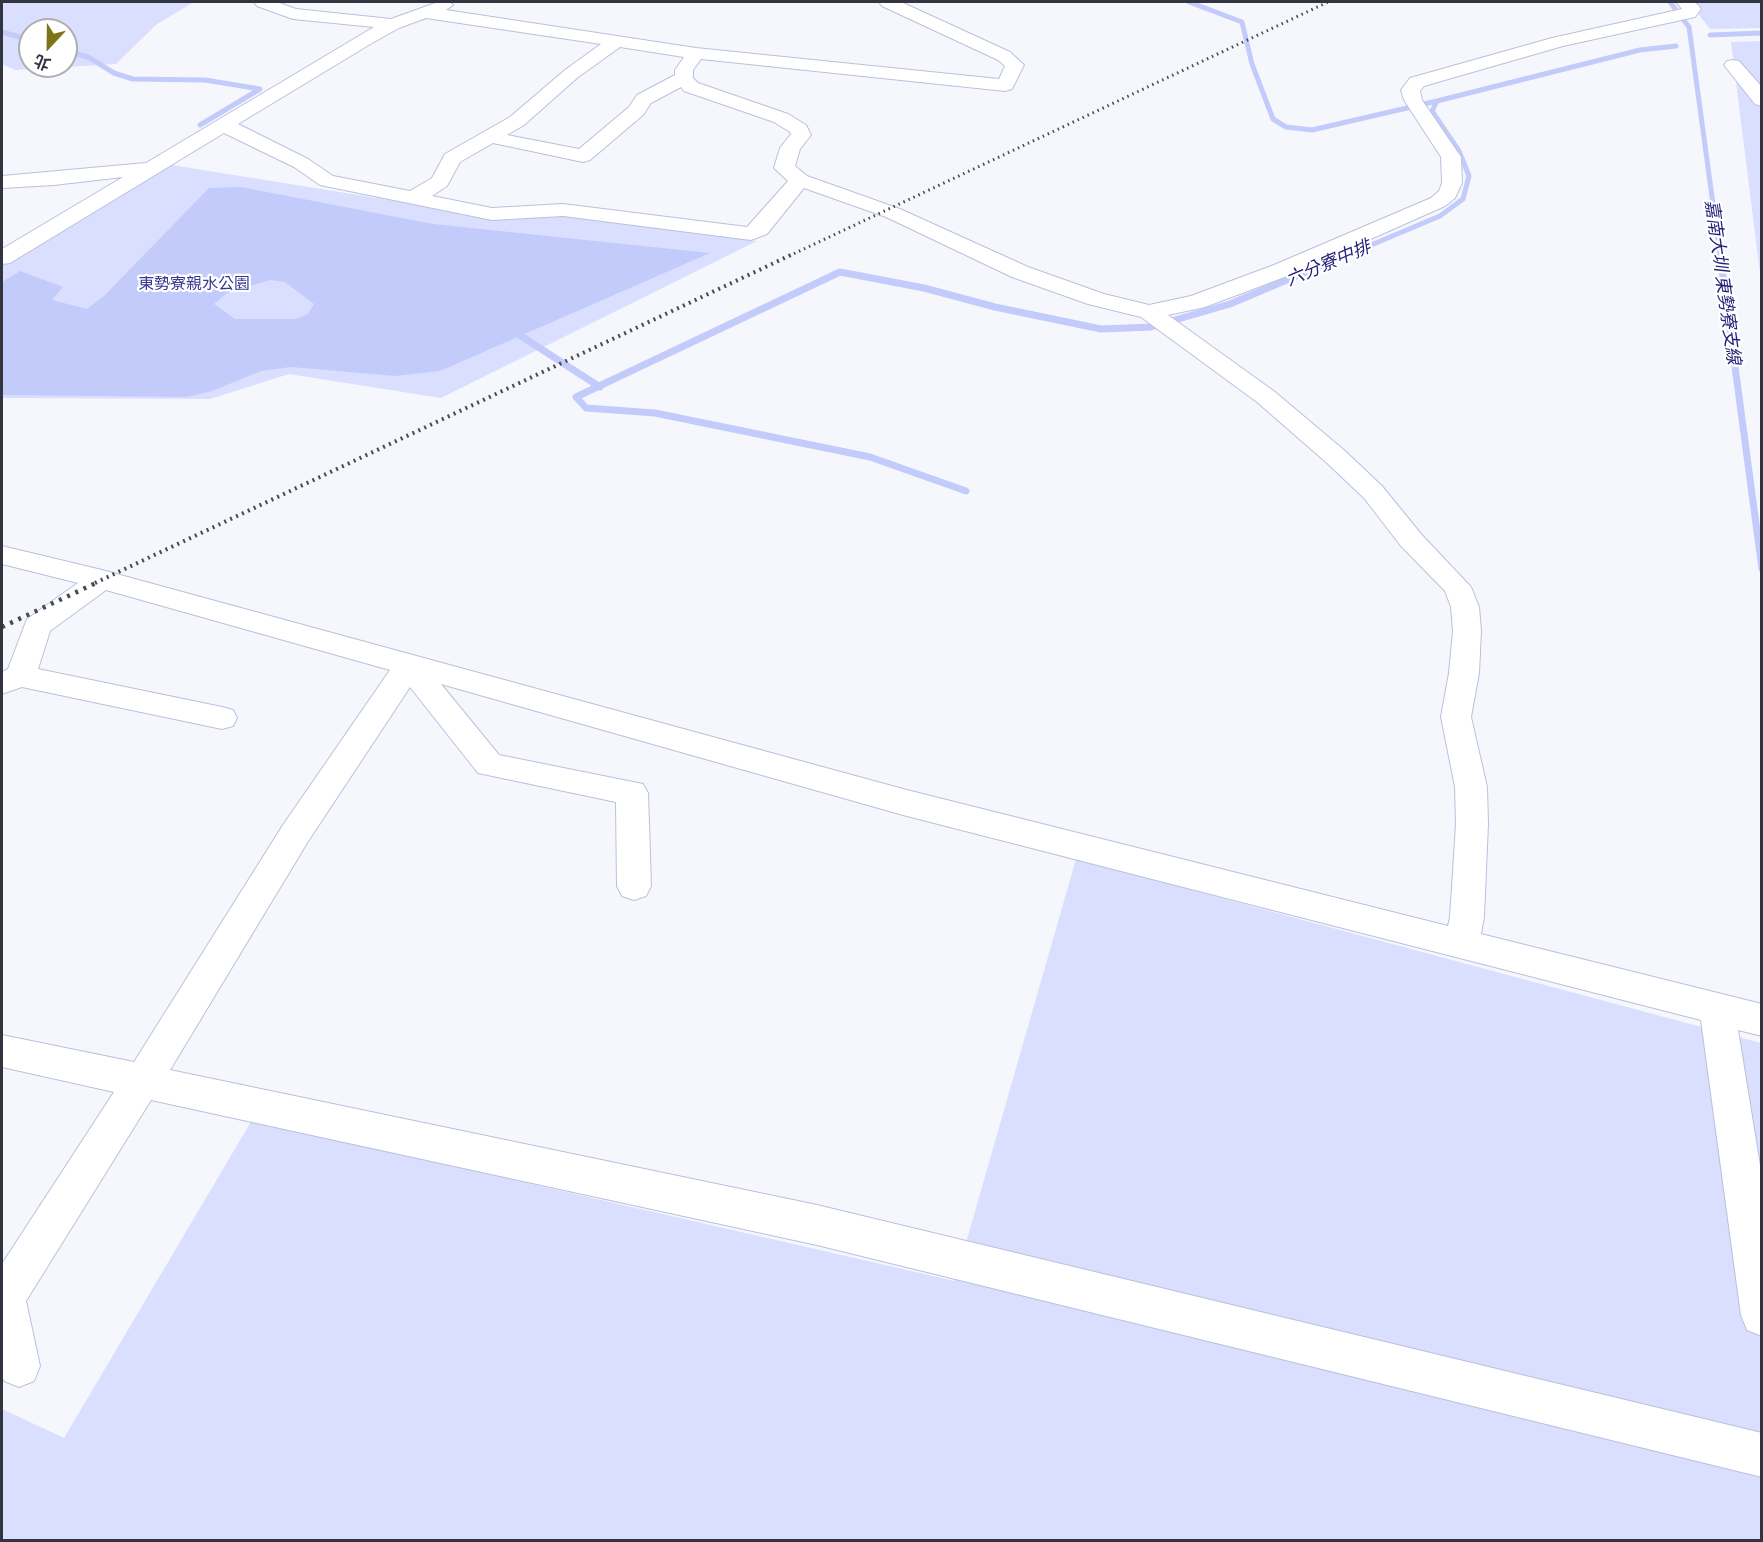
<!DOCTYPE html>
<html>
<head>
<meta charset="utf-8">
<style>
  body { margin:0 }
  #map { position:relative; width:1763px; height:1542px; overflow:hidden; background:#f6f7fd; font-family:"Exo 2","Noto Sans TC",sans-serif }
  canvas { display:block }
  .frame { position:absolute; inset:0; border:3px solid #32343f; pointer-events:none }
  .north { position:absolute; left:18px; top:18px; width:60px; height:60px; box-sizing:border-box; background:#fff; border:2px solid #adaeb2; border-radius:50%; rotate:202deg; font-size:16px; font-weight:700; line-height:24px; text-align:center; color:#32343f }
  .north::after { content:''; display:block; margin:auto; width:21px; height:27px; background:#7e7417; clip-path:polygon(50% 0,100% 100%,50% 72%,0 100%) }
</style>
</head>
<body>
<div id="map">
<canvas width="1763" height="1542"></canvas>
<div class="frame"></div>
<div class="north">北</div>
</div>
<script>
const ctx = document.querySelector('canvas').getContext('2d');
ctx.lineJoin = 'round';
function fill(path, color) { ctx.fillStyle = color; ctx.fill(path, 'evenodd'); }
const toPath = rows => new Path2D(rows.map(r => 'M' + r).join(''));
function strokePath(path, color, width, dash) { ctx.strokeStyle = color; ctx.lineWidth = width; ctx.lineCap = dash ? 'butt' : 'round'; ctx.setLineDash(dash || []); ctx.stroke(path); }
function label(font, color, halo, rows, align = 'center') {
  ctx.font = font + ' "Exo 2","Noto Sans TC",sans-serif'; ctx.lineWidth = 4.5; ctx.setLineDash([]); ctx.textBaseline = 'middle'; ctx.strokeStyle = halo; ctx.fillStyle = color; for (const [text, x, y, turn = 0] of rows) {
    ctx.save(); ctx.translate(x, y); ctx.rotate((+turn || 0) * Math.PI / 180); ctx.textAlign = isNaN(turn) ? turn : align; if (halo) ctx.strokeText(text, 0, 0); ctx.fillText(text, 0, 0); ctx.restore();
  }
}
const green = toPath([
  [2,2,194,2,157,24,116,64,15,70,2,64],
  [30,30,66,30,66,66,30,66],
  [1689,2,1761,2,1761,28,1710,29],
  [1761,41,1761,281,1731,42],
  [172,165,495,217,561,214,757,241,441,398,289,374,210,399,2,398,2,266],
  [1076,859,1761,1043,1761,1540,2,1540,2,1409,64,1438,252,1120,955,1281]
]);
const water = toPath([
  [241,187,433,224,710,253,440,371,395,376,291,367,261,371,212,391,187,397,2,395,2,282,20,271,63,287,52,300,87,309,104,296,209,188],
  [270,280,285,282,314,304,308,314,295,319,235,319,214,304,227,293]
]);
const streamFar1 = toPath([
  [1189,2,1242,22,1252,64,1273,119,1286,127,1312,130,1437,101],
  [1670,2,1689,27,1720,256],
  [2,32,30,40],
  [1710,35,1762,33],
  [66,51,88,57,114,73,133,79,205,80,260,89,200,125],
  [1345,256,1440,216,1463,199,1469,176,1459,151,1432,111,1437,101,1640,50,1676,46]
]);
const stream = toPath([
  [1720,254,1762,569],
  [521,336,600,387],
  [966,491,870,457,655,413,586,408,576,397,840,272,924,288,995,307,1101,329,1151,327,1230,304,1348,254]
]);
const minor = toPath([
  [254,2,277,2,296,9,391,19,438,2,450,2,453,5,446,10,696,48,999,79,1005,66,998,60,882,6,879,2,901,2,1010,52,1024,65,1012,89,1005,91,701,59,693,70,693,78,698,83,788,114,806,125,811,135,800,149,795,166,807,176,900,209,1028,267,1104,294,1149,305,1191,296,1274,265,1431,198,1439,191,1442,183,1441,157,1404,100,1401,90,1410,78,1552,38,1682,9,1676,2,1694,2,1698,5,1701,9,1695,17,1563,46,1424,86,1420,91,1422,100,1461,157,1462,183,1455,198,1445,206,1290,275,1205,307,1168,315,1275,392,1345,451,1382,486,1421,534,1471,587,1479,607,1481,631,1479,673,1471,717,1487,787,1488,824,1484,917,1481,934,1762,1004,1762,1036,1738,1030,1762,1178,1762,1336,1747,1330,1741,1315,1701,1020,903,815,441,684,499,755,643,784,648,793,651,886,646,896,634,900,622,896,617,886,616,802,478,773,410,687,307,843,170,1070,817,1205,1762,1433,1762,1477,817,1245,151,1100,26,1301,40,1366,34,1381,19,1387,4,1381,2,1375,2,1264,114,1092,2,1067,2,1035,134,1062,283,825,390,670,106,590,50,631,38,669,222,707,233,710,237,718,233,726,222,729,22,687,2,694,2,672,8,669,27,619,78,583,2,564,2,546,102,570,903,789,1448,926,1450,917,1456,824,1455,787,1441,717,1449,673,1453,631,1451,607,1445,591,1401,546,1364,498,1327,463,1257,402,1141,317,1088,304,1012,277,886,217,804,188,767,234,751,240,563,216,492,220,320,185,294,167,224,133,10,263,2,264,2,249,123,177,54,185,2,188,2,176,146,163,374,27,293,19,257,6,254,2],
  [426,18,601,44,565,70,510,117,445,154,432,178,410,191,333,176,308,159,238,124,372,43,399,28,426,18],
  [620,47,684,57,675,70,675,75,637,95,629,107,579,149,507,135,524,125,577,78,620,47],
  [681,87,684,91,774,122,790,132,791,134,780,148,774,168,788,181,747,227,563,204,492,208,432,196,447,186,460,162,493,143,583,162,590,160,643,115,651,103,681,87],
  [1733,60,1739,61,1762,87,1762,106,1755,104,1724,65,1727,61,1733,60]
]);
const railFar2 = toPath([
  [789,256,1328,2]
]);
const railFar1 = toPath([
  [95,583,793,254]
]);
const rail = toPath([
  [2,627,98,582]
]);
const farParknames = [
  ["東勢寮親水公園",194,284]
];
const farWaternames = [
  ["六分寮中排",1328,263,-23],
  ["嘉南大圳 東勢寮支線",1723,282,82]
];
fill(green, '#dadfff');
fill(water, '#c3cbfb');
strokePath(streamFar1, '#c3cbfb', 5);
strokePath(stream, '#c3cbfb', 7);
strokePath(minor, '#bbc0dc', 2);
fill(minor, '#fff');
strokePath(railFar2, '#484a55', 3, [1.5, 4]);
strokePath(railFar1, '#484a55', 4, [2, 4.5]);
strokePath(rail, '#484a55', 4.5, [3, 6]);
label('16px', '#393890', '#fff', farParknames);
label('italic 18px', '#261f77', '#fff', farWaternames);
</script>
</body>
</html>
